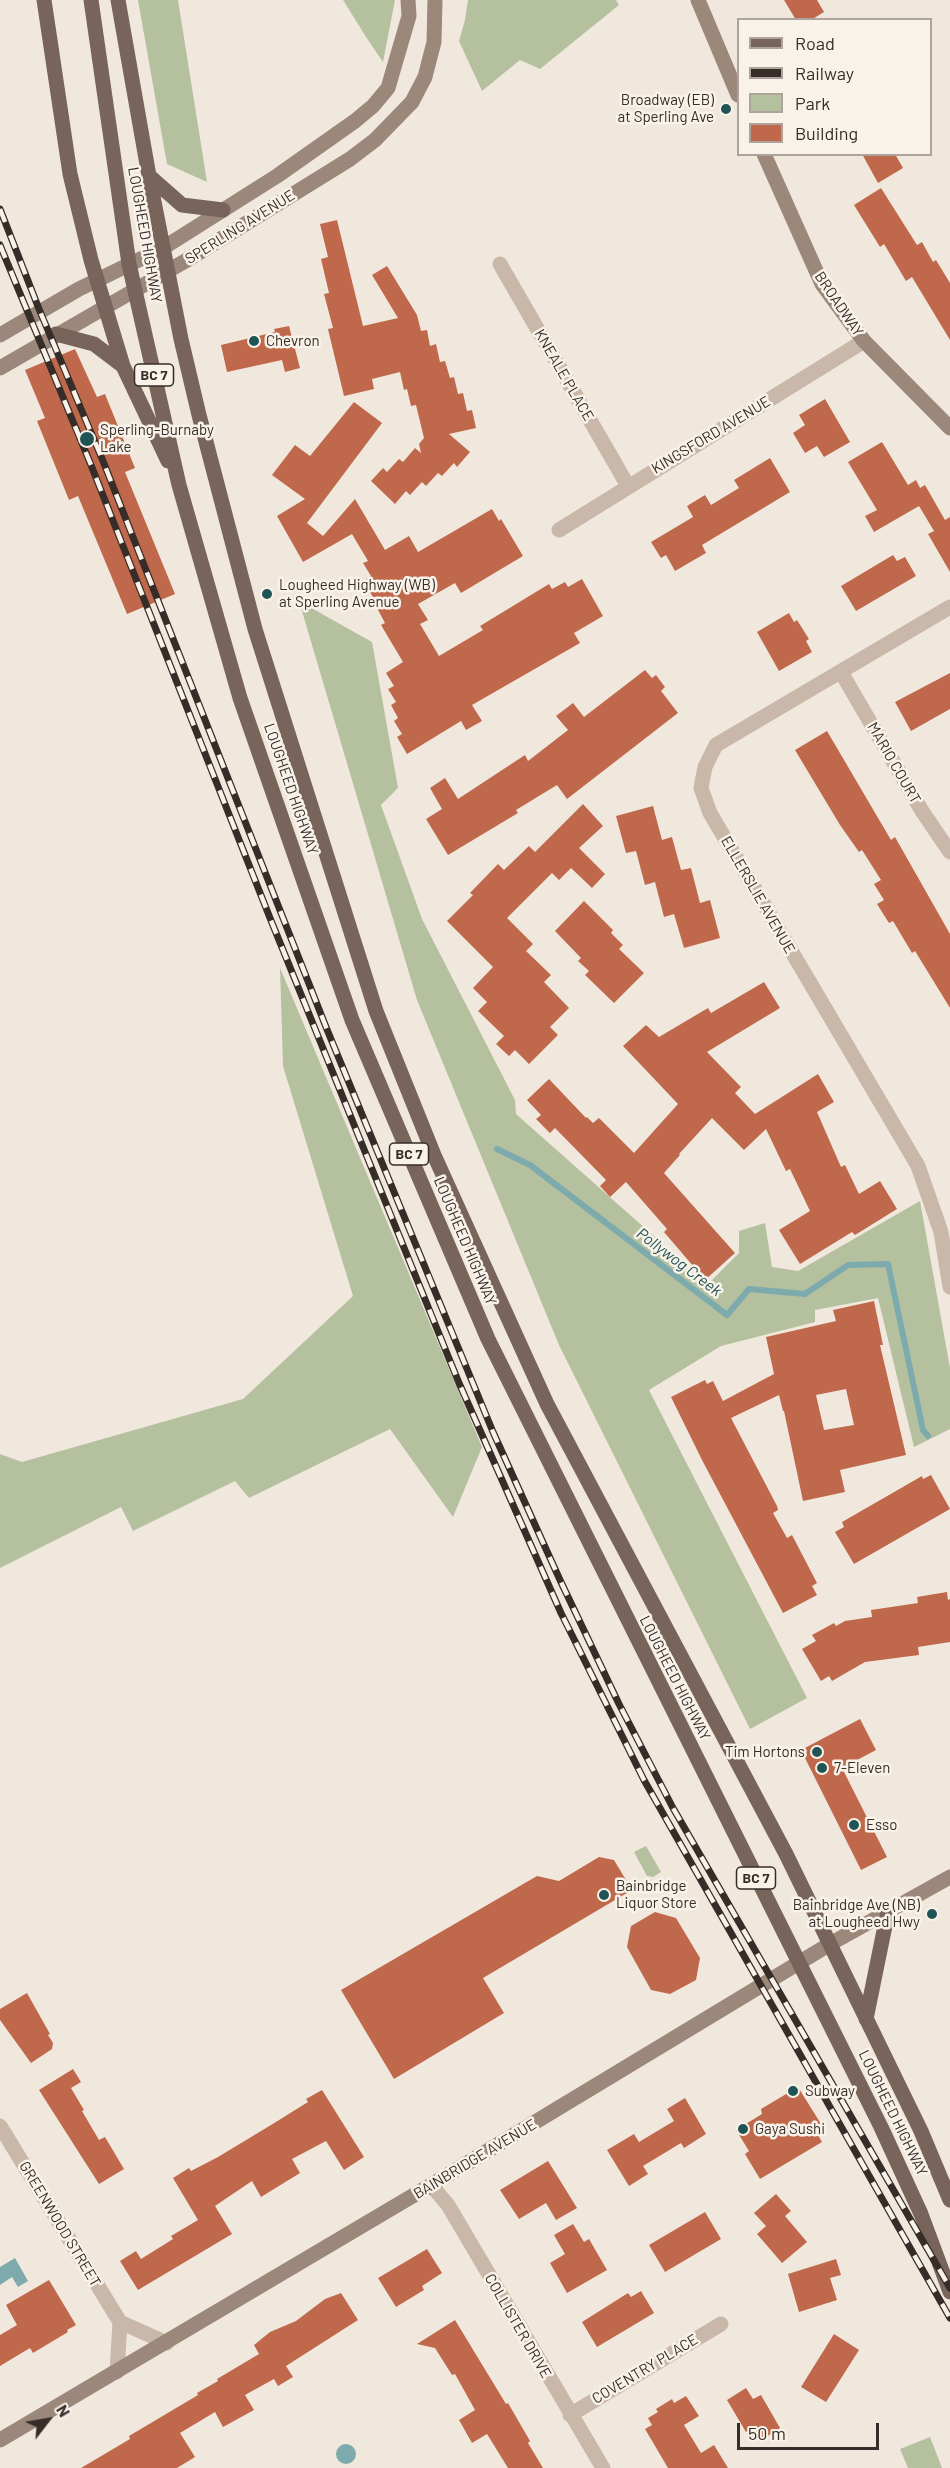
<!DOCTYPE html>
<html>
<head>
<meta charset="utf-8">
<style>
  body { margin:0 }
  #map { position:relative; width:950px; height:2468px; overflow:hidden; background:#f1e8dd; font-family:Barlow,sans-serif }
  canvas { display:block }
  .legend { position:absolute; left:737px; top:18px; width:195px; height:138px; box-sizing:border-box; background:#f9f2e9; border:2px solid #aba39c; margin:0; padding:8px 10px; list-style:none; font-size:18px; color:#362d29 }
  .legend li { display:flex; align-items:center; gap:12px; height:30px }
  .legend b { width:30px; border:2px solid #aba39c }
  .north { position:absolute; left:18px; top:2390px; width:60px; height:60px; -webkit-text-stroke:4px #f9f2e9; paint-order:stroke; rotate:59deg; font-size:16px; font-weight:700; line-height:24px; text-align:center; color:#362d29 }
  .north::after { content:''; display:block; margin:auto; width:21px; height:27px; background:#362d29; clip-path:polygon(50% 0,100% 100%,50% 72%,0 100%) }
  .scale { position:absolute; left:737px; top:2423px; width:142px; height:27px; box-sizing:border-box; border:3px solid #362d29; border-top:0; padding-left:8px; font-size:18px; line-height:21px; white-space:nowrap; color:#362d29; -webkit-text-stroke:4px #f9f2e9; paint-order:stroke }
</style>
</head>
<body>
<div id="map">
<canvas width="950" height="2468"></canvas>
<ul class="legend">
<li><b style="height:8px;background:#78645b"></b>Road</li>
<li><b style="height:8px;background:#362d29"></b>Railway</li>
<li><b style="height:16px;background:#b4c09e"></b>Park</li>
<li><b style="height:16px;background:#c0684c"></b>Building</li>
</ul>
<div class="north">N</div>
<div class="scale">50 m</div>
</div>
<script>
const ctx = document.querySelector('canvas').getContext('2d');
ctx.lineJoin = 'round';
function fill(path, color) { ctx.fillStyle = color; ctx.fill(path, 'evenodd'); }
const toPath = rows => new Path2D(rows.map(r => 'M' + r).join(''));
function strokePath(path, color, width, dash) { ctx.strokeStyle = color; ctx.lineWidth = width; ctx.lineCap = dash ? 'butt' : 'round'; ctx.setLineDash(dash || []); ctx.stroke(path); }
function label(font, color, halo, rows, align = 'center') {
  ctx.font = font + ' Barlow,sans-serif'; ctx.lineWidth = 5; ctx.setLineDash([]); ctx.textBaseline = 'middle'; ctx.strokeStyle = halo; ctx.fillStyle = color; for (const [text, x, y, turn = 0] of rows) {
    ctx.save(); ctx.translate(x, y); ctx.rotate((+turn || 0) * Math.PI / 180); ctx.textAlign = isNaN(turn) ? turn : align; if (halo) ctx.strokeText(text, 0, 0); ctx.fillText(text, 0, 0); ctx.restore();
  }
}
const green = toPath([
  [138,0,178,0,207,182,167,164],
  [343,0,395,0,383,62,368,40],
  [468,0,616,0,619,5,540,69,520,60,482,91,459,41,465,20],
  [299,601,372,642,398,788,381,805,422,919,515,1100,516,1114,708,1284,739,1253,739,1231,765,1223,772,1267,798,1271,920,1201,950,1368,950,1429,914,1447,878,1298,815,1310,815,1322,721,1346,649,1390,807,1698,750,1729,559,1345,417,1000],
  [280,968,482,1447,453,1517,390,1429,249,1498,235,1481,133,1531,121,1507,0,1568,0,1454,22,1462,243,1399,353,1296,283,1066],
  [646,1846,661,1872,653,1877,647,1876,634,1852],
  [930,2437,942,2468,908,2468,900,2449]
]);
const water = toPath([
  [15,2258,28,2281,18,2287,12,2277,0,2285,0,2267],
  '336 2454a10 10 0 1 1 20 0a10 10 0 1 1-20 0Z'
]);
const stream = toPath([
  [497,1149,530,1165,727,1315,749,1289,805,1294,848,1265,888,1264,923,1430,928,1436]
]);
const building = toPath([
  [784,0,817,0,824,12,811,20,796,20],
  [862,154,895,154,903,168,878,183],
  [881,188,917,245,922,242,933,262,936,260,950,283,950,340,912,277,906,281,884,244,880,247,854,205],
  [337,220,363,326,398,318,372,275,387,266,417,315,421,331,427,330,430,346,436,344,440,362,445,361,450,378,454,377,458,394,463,393,467,411,472,410,476,428,449,434,470,452,457,467,454,463,442,476,438,473,426,486,422,482,410,495,406,491,395,504,371,481,383,468,387,472,399,459,403,462,415,448,421,453,419,444,424,438,416,405,411,406,407,389,404,390,400,372,372,379,374,389,344,396,328,329,333,328,324,294,329,293,321,259,328,257,320,224],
  [289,326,300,368,285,372,282,360,227,372,221,345,275,332,274,329],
  [75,349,97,397,105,394,135,468,125,472,175,594,127,614,78,496,69,500,37,421,45,418,25,370],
  [825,399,850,442,824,457,817,446,805,453,793,433,805,425,799,415],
  [354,402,382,423,307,523,323,536,355,499,385,550,409,536,418,552,492,509,499,521,501,519,523,556,461,593,455,583,418,604,428,620,420,624,439,656,483,630,480,626,549,584,552,589,565,582,568,587,582,579,603,616,574,633,580,643,472,705,482,721,466,730,461,721,407,754,397,737,402,734,394,721,398,718,391,705,396,702,388,689,394,686,386,673,403,662,381,625,385,623,377,608,379,607,370,592,373,590,366,579,371,576,363,563,368,561,352,534,303,562,277,516,305,499,272,475,295,445,310,456],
  [882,442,908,485,916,480,920,488,925,485,945,520,950,517,950,572,928,534,934,531,919,506,874,532,865,516,877,510,848,462],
  [770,458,790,492,702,545,706,553,675,571,666,555,661,558,651,542,693,517,687,506,705,495,711,505,739,488,734,480],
  [893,555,897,561,905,557,916,576,856,611,841,586],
  [789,613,794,622,797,620,809,639,806,641,812,652,779,671,757,632],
  [645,670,652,678,656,675,665,687,661,691,678,713,567,799,557,785,516,810,518,813,448,855,426,819,442,809,430,788,445,778,458,799,525,755,528,761,568,730,556,716,573,703,584,717],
  [950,673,950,709,911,731,895,702],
  [827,731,891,840,895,837,950,934,950,1008,915,951,912,953,893,921,889,923,877,904,884,900,874,884,881,880,862,850,859,852,840,825,795,750],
  [583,804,603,826,579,848,605,874,592,888,571,868,559,880,552,873,507,918,533,944,526,951,551,975,544,982,569,1008,550,1027,558,1035,529,1064,515,1050,509,1056,496,1044,504,1036,478,1011,487,1002,473,988,493,967,447,921,473,895,470,893,498,864,504,870,529,846,535,852],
  [653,806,662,840,672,837,681,870,691,868,700,903,710,900,720,938,684,948,674,914,664,917,655,882,645,885,636,851,626,853,616,816],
  [584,901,613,930,611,933,623,945,619,949,644,973,614,1003,585,975,589,971,578,961,581,958,555,931],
  [764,982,780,1008,707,1052,741,1087,735,1093,755,1114,818,1074,834,1102,817,1112,841,1167,845,1165,859,1194,880,1181,897,1209,855,1235,852,1232,800,1264,779,1230,810,1211,790,1169,786,1171,766,1129,744,1150,712,1118,679,1154,680,1155,664,1173,735,1253,705,1280,664,1232,667,1229,626,1182,610,1197,600,1186,606,1180,555,1128,550,1133,536,1119,541,1115,527,1100,549,1079,586,1118,587,1117,593,1123,599,1118,634,1153,678,1104,623,1046,646,1025,659,1037,708,1008,711,1013],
  [874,1301,883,1345,880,1345,906,1455,840,1470,845,1492,803,1501,784,1411,783,1411,779,1395,731,1418,777,1506,778,1510,773,1513,787,1538,792,1535,817,1583,812,1586,817,1595,783,1613,702,1460,671,1397,705,1380,707,1384,713,1381,723,1401,774,1374,766,1337,836,1321,833,1310],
  [846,1389,854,1425,824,1430,816,1395],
  [931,1475,950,1509,854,1564,835,1532,844,1527,842,1522,922,1476,923,1479],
  [947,1592,948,1600,950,1599,950,1642,918,1647,919,1655,865,1662,832,1681,829,1676,821,1681,802,1649,816,1641,812,1635,834,1623,836,1626,845,1621,872,1617,871,1610,918,1603,917,1597],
  [860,1719,876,1750,842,1768,887,1857,861,1870,801,1750],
  [599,1857,614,1860,632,1890,483,1978,504,2013,394,2079,341,1990,537,1876,559,1881],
  [655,1912,676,1918,700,1958,696,1980,670,1994,651,1990,627,1947,631,1926],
  [27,1993,50,2034,48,2035,53,2043,52,2049,31,2063,0,2020,0,2009],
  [73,2069,81,2082,71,2088,84,2110,82,2111,99,2140,105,2137,124,2169,99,2184,39,2090],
  [798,2087,826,2132,819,2137,822,2142,760,2179,745,2154,749,2151,736,2130,762,2114,761,2109],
  [322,2090,364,2157,344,2170,326,2141,292,2159,300,2173,261,2197,252,2181,215,2206,232,2234,138,2290,120,2261,136,2251,141,2259,173,2239,171,2236,198,2220,173,2178,189,2168,191,2171,218,2157,271,2125,308,2102,306,2099],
  [685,2098,706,2134,684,2148,681,2143,643,2166,648,2174,629,2186,607,2150,634,2134,639,2142,674,2121,667,2109],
  [548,2161,577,2208,556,2220,546,2203,519,2219,500,2190],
  [776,2194,791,2211,785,2216,807,2242,782,2263,757,2234,766,2226,754,2213],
  [705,2212,721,2239,665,2272,649,2245],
  [573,2224,584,2242,589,2239,607,2270,567,2293,550,2263,565,2254,554,2235],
  [427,2249,442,2273,422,2286,424,2290,396,2307,378,2278],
  [836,2259,841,2275,830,2278,837,2300,799,2312,788,2274],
  [49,2280,76,2325,67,2330,68,2332,33,2353,30,2348,0,2366,0,2335,17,2325,6,2305],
  [641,2291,654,2313,597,2347,582,2322,628,2293,631,2297],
  [341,2293,358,2320,286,2366,293,2377,278,2386,274,2379,245,2395,254,2410,223,2427,215,2412,180,2433,195,2457,177,2468,81,2468,130,2439,129,2436,198,2395,197,2393,218,2381,217,2379,259,2354,254,2345,270,2332,296,2321,325,2299],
  [455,2320,506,2404,508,2403,530,2441,528,2443,543,2468,508,2468,487,2434,472,2443,459,2420,475,2410,455,2374,452,2375,435,2348,417,2344],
  [834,2334,859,2350,826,2402,801,2387],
  [746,2388,753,2399,761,2395,780,2428,760,2441,752,2428,746,2432,727,2400],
  [686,2396,699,2416,684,2425,701,2453,714,2445,728,2468,668,2468,645,2429,652,2425,648,2418,658,2412,656,2409,672,2399,674,2403]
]);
const street = toPath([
  [500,264,628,486],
  [559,530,864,341],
  [950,607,716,745,705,767,701,788,710,813,918,1166,941,1232,950,1287],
  [841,672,922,811,950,852],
  [0,2126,120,2322,167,2343],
  [431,2185,448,2205,603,2468],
  [117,2372,120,2322],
  [570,2415,721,2324]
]);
const secondary = toPath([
  [698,0,738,95],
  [764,154,822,284,864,341,950,428],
  [0,335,79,289,163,248,277,176,355,121,373,106,388,88,409,16,408,0],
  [0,368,187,260,350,159,375,140,412,102,425,77,434,42,435,0],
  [0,2440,431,2185,830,1944,950,1877]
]);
const primary = toPath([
  [44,0,70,174,91,260,123,366,168,461],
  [91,0,129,264,179,485,240,698,352,1020,488,1339,881,2127,921,2214,950,2292],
  [118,0,149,176,181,339,199,415,255,629,376,1011,434,1155,547,1404,786,1854,921,2131,950,2200],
  [149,176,182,205,223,210],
  [56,334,94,344,123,366],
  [866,2019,888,1911]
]);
const rail = toPath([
  [0,209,39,309,103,461,326,1027,493,1432,560,1580,619,1704,673,1808,950,2288],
  [0,245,91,465,270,918,459,1383,561,1613,644,1780,950,2318]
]);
const markers = [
  [726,109,6,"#205356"],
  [254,341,6,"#205356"],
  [87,439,8,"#205356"],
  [267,594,6,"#205356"],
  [817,1752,6,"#205356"],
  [822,1768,6,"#205356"],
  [854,1825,6,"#205356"],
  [604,1895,6,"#205356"],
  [932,1914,6,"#205356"],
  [793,2091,6,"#205356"],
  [743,2129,6,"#205356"]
];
const shields = [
  [154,375,39],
  [409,1154,39],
  [756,1878,39]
];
const shieldNames = [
  ["BC 7",154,375],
  ["BC 7",409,1154],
  ["BC 7",756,1878]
];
const poiNames = [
  ["Broadway (EB)",714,100,"right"],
  ["at Sperling Ave",714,117,"right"],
  ["Chevron",266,341],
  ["Sperling–Burnaby",100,430],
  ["Lake",100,447],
  ["Lougheed Highway (WB)",279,585],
  ["at Sperling Avenue",279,602],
  ["Tim Hortons",805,1752,"right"],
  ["7-Eleven",834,1768],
  ["Esso",866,1825],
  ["Bainbridge",616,1886],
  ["Liquor Store",616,1903],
  ["Bainbridge Ave (NB)",920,1905,"right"],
  ["at Lougheed Hwy",920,1922,"right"],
  ["Subway",805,2091],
  ["Gaya Sushi",755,2129]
];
const streetNames = [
  ["SPERLING AVENUE",240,227,-32],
  ["LOUGHEED HIGHWAY",145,235,80],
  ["BROADWAY",839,304,56],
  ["KNEALE PLACE",564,375,60],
  ["KINGSFORD AVENUE",711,435,-31],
  ["MARIO COURT",894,763,60],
  ["LOUGHEED HIGHWAY",291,789,71],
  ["ELLERSLIE AVENUE",758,895,60],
  ["LOUGHEED HIGHWAY",465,1241,67],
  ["LOUGHEED HIGHWAY",675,1678,63],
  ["LOUGHEED HIGHWAY",893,2113,64],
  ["BAINBRIDGE AVENUE",475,2159,-31],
  ["GREENWOOD STREET",60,2224,59],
  ["COLLISTER DRIVE",518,2326,60],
  ["COVENTRY PLACE",645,2369,-31]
];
const waterNames = [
  ["Pollywog Creek",679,1262,37]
];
fill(green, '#b4c09e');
fill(water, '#7dabad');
strokePath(stream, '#7dabad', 6);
fill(building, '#c0684c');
strokePath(street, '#c9b8aa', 15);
strokePath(secondary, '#9c877b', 15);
strokePath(primary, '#78645b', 15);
strokePath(rail, '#362d29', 7);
strokePath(rail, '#f9f2e9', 4.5, [14]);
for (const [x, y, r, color] of markers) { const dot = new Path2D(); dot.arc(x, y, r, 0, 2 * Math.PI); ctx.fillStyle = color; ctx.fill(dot); strokePath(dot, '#f9f2e9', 2); }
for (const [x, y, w] of shields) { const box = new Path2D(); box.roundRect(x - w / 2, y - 11, w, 22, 4.5); ctx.fillStyle = '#f9f2e9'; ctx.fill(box); strokePath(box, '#362d29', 1.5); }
label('bold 14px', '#362d29', null, shieldNames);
label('15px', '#362d29', '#f9f2e9', poiNames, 'left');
label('15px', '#362d29', '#f9f2e9', streetNames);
label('italic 16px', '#205356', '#f9f2e9', waterNames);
</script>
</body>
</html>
